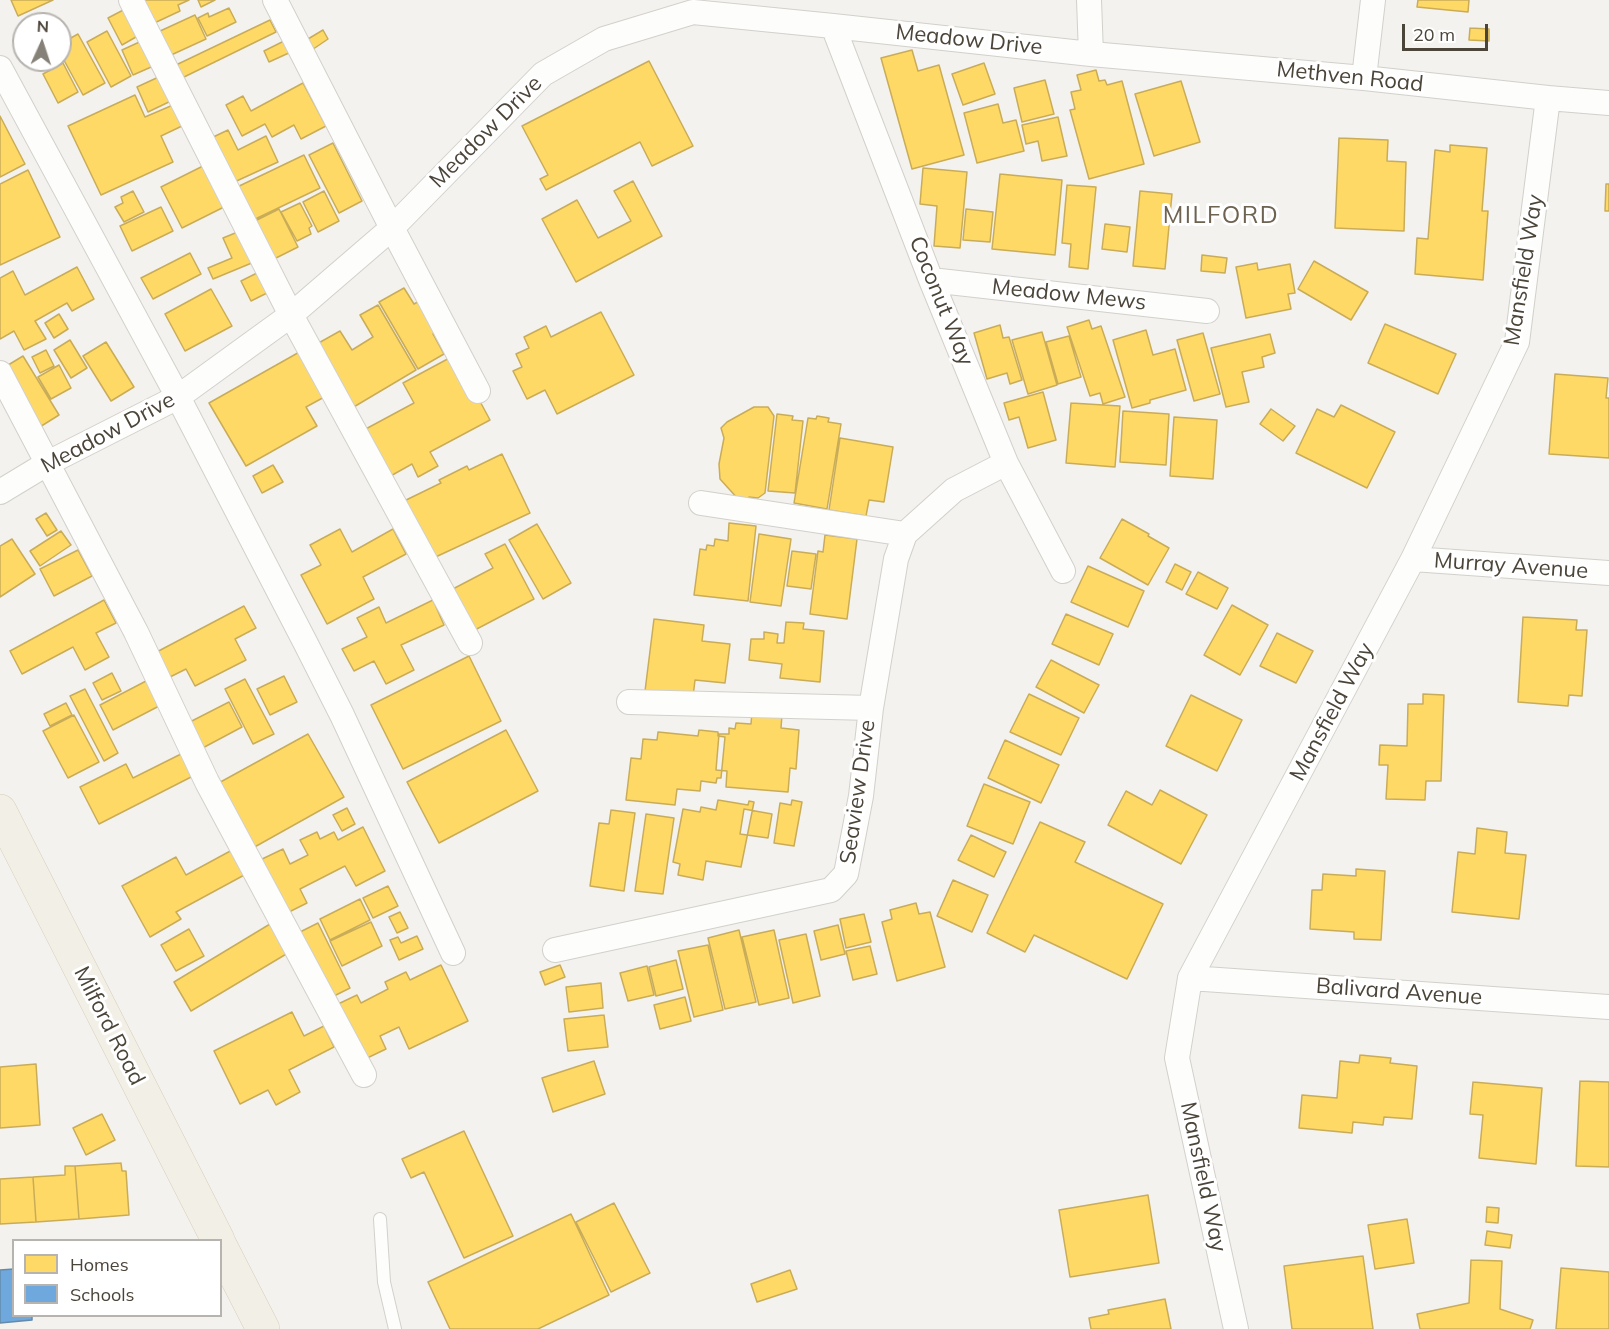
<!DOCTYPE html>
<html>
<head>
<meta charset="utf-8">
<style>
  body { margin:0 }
  #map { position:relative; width:1609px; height:1329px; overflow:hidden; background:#f4f2ee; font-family:Mulish,sans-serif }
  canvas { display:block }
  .legend { position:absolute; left:12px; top:1239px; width:210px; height:78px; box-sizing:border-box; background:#fff; border:2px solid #b7b4b0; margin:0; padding:8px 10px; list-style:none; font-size:18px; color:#4b4439 }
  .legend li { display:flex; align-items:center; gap:12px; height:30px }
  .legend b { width:30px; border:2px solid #b7b4b0 }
  .north { position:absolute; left:12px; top:12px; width:60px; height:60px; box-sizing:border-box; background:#fff; border:2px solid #b7b4b0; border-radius:50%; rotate:3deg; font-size:16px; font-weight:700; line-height:24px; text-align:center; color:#4b4439 }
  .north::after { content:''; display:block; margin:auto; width:21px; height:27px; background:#868178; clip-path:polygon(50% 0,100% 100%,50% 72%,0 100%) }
  .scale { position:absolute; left:1402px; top:24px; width:86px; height:27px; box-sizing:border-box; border:3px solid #4b4439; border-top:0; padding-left:8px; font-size:18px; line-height:21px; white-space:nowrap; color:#4b4439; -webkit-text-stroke:4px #fff; paint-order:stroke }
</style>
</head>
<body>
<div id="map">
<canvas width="1609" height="1329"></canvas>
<ul class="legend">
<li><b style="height:16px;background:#ffd966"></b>Homes</li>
<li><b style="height:16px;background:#6fa8dc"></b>Schools</li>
</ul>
<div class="north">N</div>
<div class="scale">20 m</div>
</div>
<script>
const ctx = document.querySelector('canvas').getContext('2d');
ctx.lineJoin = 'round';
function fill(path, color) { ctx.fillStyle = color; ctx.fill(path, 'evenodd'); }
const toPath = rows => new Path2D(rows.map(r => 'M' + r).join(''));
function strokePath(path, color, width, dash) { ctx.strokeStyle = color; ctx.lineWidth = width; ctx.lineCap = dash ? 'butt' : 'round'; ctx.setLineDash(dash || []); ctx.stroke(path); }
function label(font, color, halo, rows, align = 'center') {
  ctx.font = font + ' Mulish,sans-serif'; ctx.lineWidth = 6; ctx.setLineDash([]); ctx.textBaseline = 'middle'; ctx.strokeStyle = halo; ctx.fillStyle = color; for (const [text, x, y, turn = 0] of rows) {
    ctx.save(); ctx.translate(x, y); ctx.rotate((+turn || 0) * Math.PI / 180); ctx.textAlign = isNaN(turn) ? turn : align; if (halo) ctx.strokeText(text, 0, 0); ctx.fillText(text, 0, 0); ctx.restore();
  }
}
const homes = toPath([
  [11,0,53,0,18,16,11,0],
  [138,0,189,0,178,5,180,11,150,25,138,0],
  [198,0,215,0,201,7,198,0],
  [1418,0,1469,0,1468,12,1417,7,1418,0],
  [129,7,143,33,122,45,108,18,129,7],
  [229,8,236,22,207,36,198,18,208,13,209,17,229,8],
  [195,15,206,39,169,56,158,32,195,15],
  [270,20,276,32,182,78,176,65,270,20],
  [1470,28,1489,29,1489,41,1469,40,1470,28],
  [323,30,328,39,309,52,303,42,323,30],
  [107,31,131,76,111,87,87,42,107,31],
  [78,34,105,83,83,95,60,53,60,44,78,34],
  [146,39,158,64,133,75,122,50,146,39],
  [286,40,291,52,269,62,264,51,286,40],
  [912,50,918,71,939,65,964,155,912,169,881,58,912,50],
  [649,61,693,146,652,166,640,142,546,190,540,179,548,175,522,126,649,61],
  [63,63,78,92,58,103,43,74,63,63],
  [984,63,995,94,963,105,952,74,984,63],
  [1096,70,1099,81,1105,80,1107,85,1122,81,1144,164,1089,179,1070,110,1075,109,1071,92,1081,90,1077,75,1096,70],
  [163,75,175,99,148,112,137,87,163,75],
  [1045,80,1054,114,1022,122,1014,88,1045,80],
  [1181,81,1200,142,1154,156,1135,94,1181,81],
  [303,83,326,126,301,139,294,125,272,137,265,124,242,136,226,105,243,96,251,111,303,83],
  [135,95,145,117,173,105,182,126,161,136,173,162,101,195,68,126,135,95],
  [998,104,1003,123,1016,120,1024,151,977,163,964,113,998,104],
  [0,116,25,164,0,177,0,116],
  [1058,117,1067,156,1042,161,1038,141,1026,144,1022,125,1058,117],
  [228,130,238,150,266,136,278,162,230,184,209,139,228,130],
  [1339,138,1388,140,1387,161,1406,162,1404,231,1335,228,1339,138],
  [333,143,362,201,339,213,309,155,333,143],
  [1450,145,1487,148,1482,211,1488,211,1483,280,1415,274,1417,238,1428,239,1435,150,1450,152,1450,145],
  [304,155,320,188,249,222,233,189,304,155],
  [211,162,232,203,182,228,161,187,211,162],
  [923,168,967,172,960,248,934,246,937,206,920,204,923,168],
  [28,170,60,237,0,265,0,184,28,170],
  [1000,174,1062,180,1055,255,992,249,1000,174],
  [633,181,662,236,576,282,542,219,577,200,598,238,631,221,614,191,633,181],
  [1606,184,1609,184,1609,211,1605,211,1606,184],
  [1067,185,1096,187,1088,269,1069,267,1071,244,1062,243,1067,185],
  [133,191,144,212,124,222,115,207,123,203,121,197,133,191],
  [324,191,339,221,318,232,303,202,324,191],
  [1140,191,1172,194,1165,269,1133,266,1140,191],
  [300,203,312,226,309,228,311,234,297,241,281,212,300,203],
  [161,207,173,231,132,251,120,226,161,207],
  [279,209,298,247,274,259,255,221,279,209],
  [966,209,993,212,990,242,963,240,966,209],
  [1105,224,1130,227,1127,252,1102,249,1105,224],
  [245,229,259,260,213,279,208,268,232,258,223,238,245,229],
  [190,253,201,274,153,299,141,278,190,253],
  [1202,255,1227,258,1225,273,1201,271,1202,255],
  [1314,261,1368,292,1351,320,1298,289,1314,261],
  [1257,263,1258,270,1290,264,1295,293,1288,294,1291,309,1246,318,1236,267,1257,263],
  [77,267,94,299,72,311,67,303,35,321,46,339,24,350,14,331,0,339,0,278,13,271,25,295,77,267],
  [263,270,273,290,251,301,241,281,263,270],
  [404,288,414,304,425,298,443,328,433,334,444,354,418,369,379,302,404,288],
  [211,289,232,326,185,351,165,314,211,289],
  [378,305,416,370,352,408,315,345,340,331,352,350,373,337,360,315,378,305],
  [601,312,634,375,557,414,545,390,527,399,513,371,522,367,516,354,529,348,524,337,546,326,551,337,601,312],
  [59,314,68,329,54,338,45,323,59,314],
  [1089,320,1092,329,1101,326,1125,397,1103,404,1100,393,1090,396,1067,327,1089,320],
  [1385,324,1456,354,1438,394,1368,363,1385,324],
  [1000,325,1003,338,1009,337,1022,380,1010,384,1007,373,987,379,974,333,1000,325],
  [1146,330,1153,355,1175,349,1186,390,1150,400,1150,403,1132,408,1113,340,1146,330],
  [1042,332,1057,385,1028,394,1012,340,1042,332],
  [1203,333,1220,394,1194,401,1177,340,1203,333],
  [1270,334,1275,353,1262,357,1264,367,1242,372,1249,402,1226,407,1211,348,1270,334],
  [1069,336,1081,377,1058,384,1046,342,1069,336],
  [70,340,87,368,71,378,54,350,70,340],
  [106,342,134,387,111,401,83,356,106,342],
  [46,350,54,366,40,373,32,357,46,350],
  [303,350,328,395,306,407,317,426,246,466,209,403,303,350],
  [455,355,490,420,430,452,438,466,418,477,412,464,387,478,362,431,414,403,403,383,455,355],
  [23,356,59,415,35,430,0,370,23,356],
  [59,365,71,388,51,399,38,377,59,365],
  [1555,374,1608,378,1606,398,1609,398,1609,458,1549,454,1555,374],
  [1043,392,1056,440,1028,448,1019,417,1009,420,1004,403,1043,392],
  [1071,403,1120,406,1115,467,1066,463,1071,403],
  [1341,405,1395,432,1367,488,1296,453,1317,409,1334,417,1341,405],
  [754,407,768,407,774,416,765,493,758,498,749,497,749,501,739,500,720,479,719,464,724,438,721,428,727,422,754,407],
  [1271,409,1295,426,1283,441,1260,424,1271,409],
  [1123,411,1169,414,1166,465,1120,462,1123,411],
  [777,414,793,416,792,420,803,421,795,493,768,491,777,414],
  [817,416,829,418,828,422,841,424,827,509,794,503,808,418,816,419,817,416],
  [1174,417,1217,420,1213,479,1170,476,1174,417],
  [840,438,893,447,884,502,869,500,866,516,829,510,840,438],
  [502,454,530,513,427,561,400,503,441,483,439,480,467,466,469,470,502,454],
  [273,465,283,482,262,493,253,476,273,465],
  [46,513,57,530,47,536,36,519,46,513],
  [1122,519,1149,534,1148,536,1169,548,1148,585,1100,558,1122,519],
  [729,523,756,526,748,601,694,595,700,549,706,550,707,545,714,546,715,539,728,541,729,523],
  [537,524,571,583,543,599,509,540,537,524],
  [340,529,352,552,393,529,406,554,363,577,374,599,327,624,301,575,321,565,310,545,340,529],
  [61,531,71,545,40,566,30,551,61,531],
  [759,534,791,539,781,606,750,602,759,534],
  [825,535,857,539,847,619,810,614,818,551,823,552,825,535],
  [12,539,35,574,0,597,0,546,12,539],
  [505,544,534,599,471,632,449,591,493,568,485,554,505,544],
  [78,550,92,576,54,596,40,569,78,550],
  [792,551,816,554,811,589,787,586,792,551],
  [1175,564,1191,572,1182,590,1166,582,1175,564],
  [1088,566,1144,591,1128,627,1071,602,1088,566],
  [1198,572,1228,588,1217,609,1186,594,1198,572],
  [104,600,116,623,96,633,109,657,85,670,73,647,22,674,10,651,104,600],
  [433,600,444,625,401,645,414,670,386,684,374,661,354,671,342,649,367,637,357,618,379,607,386,623,433,600],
  [1232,605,1268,625,1240,675,1204,655,1232,605],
  [244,606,256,628,235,639,246,660,195,686,186,669,164,680,151,655,244,606],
  [1066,614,1113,634,1099,665,1052,644,1066,614],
  [1523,617,1577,620,1576,630,1587,630,1582,696,1569,695,1568,706,1518,702,1523,617],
  [654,619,704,625,702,641,730,644,725,683,695,680,693,697,645,691,654,619],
  [786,622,804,623,803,629,824,631,820,682,780,678,782,664,749,660,751,639,764,639,764,632,778,634,777,643,784,643,786,622],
  [1277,633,1313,651,1296,683,1260,666,1277,633],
  [469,656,501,721,403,769,371,705,469,656],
  [1051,660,1099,685,1084,713,1036,687,1051,660],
  [112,673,121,691,102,700,93,683,112,673],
  [284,676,297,702,270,715,257,689,284,676],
  [245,679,274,734,253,744,225,689,245,679],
  [148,680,161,705,113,730,100,705,148,680],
  [85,689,118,753,104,761,70,696,85,689],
  [1029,694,1079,718,1061,755,1010,732,1029,694],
  [1423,694,1444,695,1441,781,1426,781,1425,800,1386,799,1388,765,1379,765,1380,745,1407,746,1408,704,1423,704,1423,694],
  [1191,695,1242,720,1217,771,1166,746,1191,695],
  [229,702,242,727,197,751,184,725,229,702],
  [66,703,72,715,50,726,44,714,66,703],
  [752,712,782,715,781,728,799,730,796,769,790,768,788,792,726,787,727,771,716,770,719,734,729,734,729,728,735,729,736,723,751,724,752,712],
  [74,715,99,762,68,778,43,731,74,715],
  [506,730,538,791,439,843,407,782,506,730],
  [699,730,718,732,718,736,725,737,721,778,717,778,716,783,701,781,700,791,677,789,675,805,626,800,631,758,641,759,643,739,657,740,658,732,698,736,699,730],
  [308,734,344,797,251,849,215,785,308,734],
  [1005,740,1059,765,1041,803,988,778,1005,740],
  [185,752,197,774,99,824,80,787,126,764,133,778,185,752],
  [984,784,1030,802,1013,844,967,826,984,784],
  [1160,790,1207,815,1181,864,1108,825,1126,791,1152,805,1160,790],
  [718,800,748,805,749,801,754,802,741,867,706,861,703,880,678,875,680,864,673,862,683,809,700,812,701,807,716,810,718,800],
  [792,800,802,802,794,846,774,843,780,803,791,805,792,800],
  [347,808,355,824,342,831,333,815,347,808],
  [744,809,772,814,768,838,740,834,744,809],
  [611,810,635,813,624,891,590,886,599,823,609,824,611,810],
  [646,814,674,818,663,894,635,891,646,814],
  [1040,822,1085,842,1075,862,1163,904,1127,979,1034,935,1025,952,987,933,1040,822],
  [363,827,385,871,356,886,345,866,300,889,307,903,285,914,258,861,283,849,290,864,308,855,300,840,317,832,320,839,334,832,338,840,363,827],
  [1477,828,1507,832,1505,853,1526,855,1519,919,1452,912,1458,852,1475,854,1477,828],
  [971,835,1006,852,994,877,958,860,971,835],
  [234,849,248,873,176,912,181,919,150,937,122,886,176,857,186,875,234,849],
  [1356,869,1385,871,1381,940,1354,939,1354,932,1310,929,1312,890,1322,890,1323,874,1356,876,1356,869],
  [953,880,988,895,972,932,937,916,953,880],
  [388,886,398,906,373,918,363,898,388,886],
  [360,899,370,920,330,940,320,919,360,899],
  [916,903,919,914,930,912,945,967,897,981,882,922,892,919,890,910,916,903],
  [400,912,408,928,397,933,389,917,400,912],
  [864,914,871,942,846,948,840,919,864,914],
  [275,921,293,950,191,1011,174,982,275,921],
  [371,922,382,946,342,966,330,941,371,922],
  [318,923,350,988,330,998,298,933,318,923],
  [838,925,845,954,821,960,814,931,838,925],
  [189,929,204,956,176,971,161,945,189,929],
  [739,930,756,1002,725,1009,708,938,739,930],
  [774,930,789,998,759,1005,742,937,774,930],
  [806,934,820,996,793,1003,779,940,806,934],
  [417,936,423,949,399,960,390,940,398,937,401,943,417,936],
  [708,945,723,1010,694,1017,678,951,708,945],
  [870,946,877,974,853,980,846,951,870,946],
  [676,960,683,989,656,996,649,967,676,960],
  [441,965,468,1021,409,1049,399,1027,380,1036,386,1049,363,1060,336,1005,357,995,361,1003,388,989,385,982,406,972,410,980,441,965],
  [560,965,565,977,545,985,540,972,560,965],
  [647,966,654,995,628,1001,620,973,647,966],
  [601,983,603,1008,569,1012,566,987,601,983],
  [685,997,691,1021,660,1029,654,1005,685,997],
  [292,1012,304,1036,324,1026,334,1047,289,1070,300,1092,276,1105,268,1090,240,1104,214,1051,292,1012],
  [604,1015,608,1047,568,1051,564,1019,604,1015],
  [1360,1055,1391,1058,1390,1063,1417,1066,1412,1119,1384,1117,1383,1125,1353,1122,1352,1133,1299,1128,1302,1095,1337,1098,1340,1061,1359,1063,1360,1055],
  [594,1061,605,1094,553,1112,542,1078,594,1061],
  [36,1064,40,1125,0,1128,0,1067,36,1064],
  [1580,1081,1609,1082,1609,1167,1576,1166,1580,1081],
  [1473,1082,1542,1088,1536,1164,1479,1158,1483,1115,1470,1114,1473,1082],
  [102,1114,115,1140,86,1155,73,1128,102,1114],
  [464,1131,513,1236,464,1258,424,1172,411,1178,402,1159,464,1131],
  [121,1163,122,1171,126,1171,129,1215,79,1219,75,1166,121,1163],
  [65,1166,75,1166,79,1219,36,1222,33,1177,65,1175,65,1166],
  [33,1177,36,1222,0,1224,0,1179,33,1177],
  [1148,1195,1159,1263,1070,1277,1059,1210,1148,1195],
  [614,1203,650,1273,611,1292,576,1222,614,1203],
  [1487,1207,1499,1208,1498,1223,1486,1222,1487,1207],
  [571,1214,609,1295,538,1329,450,1329,428,1282,571,1214],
  [1407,1219,1414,1263,1375,1269,1368,1225,1407,1219],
  [1487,1231,1512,1235,1510,1248,1485,1245,1487,1231],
  [1363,1256,1373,1329,1292,1329,1284,1266,1363,1256],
  [1471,1260,1502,1261,1500,1309,1533,1320,1530,1329,1420,1329,1417,1314,1469,1303,1471,1260],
  [1561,1268,1609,1272,1609,1329,1556,1329,1561,1268],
  [790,1270,797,1289,757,1302,751,1284,790,1270],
  [1165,1299,1171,1329,1091,1329,1089,1318,1109,1314,1108,1310,1165,1299]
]);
const schools = toPath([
  [14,1269,14,1316,32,1316,32,1320,0,1323,0,1270,14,1269]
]);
const service = toPath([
  [380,1219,384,1282,395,1329]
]);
const minor = toPath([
  [131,0,291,315,470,643],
  [275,0,392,228,478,391],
  [1089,0,1091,54],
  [833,26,931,280,1006,463,1063,571],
  [0,68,178,397,305,642,342,715,453,953],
  [1364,78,1373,0],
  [931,280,1207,311],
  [0,373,136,632,207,782,364,1075],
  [0,492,48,463,178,397,291,315,392,228,543,74,604,39,693,12,833,26,1091,54,1364,78,1548,98,1609,103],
  [701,503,905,534],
  [1413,559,1609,573],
  [629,702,871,708],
  [555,950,831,890,846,874,861,796,871,708,896,559,905,534,954,490,1006,463],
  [1190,978,1609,1007],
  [1236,1329,1177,1058,1190,978,1413,559,1517,342,1548,98]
]);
const primary = toPath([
  [0,811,218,1240],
  [220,1245,263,1329]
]);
const streetNames = [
  ["Meadow Drive",969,40,6],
  ["Methven Road",1350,77,6],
  ["Meadow Drive",486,132,-45],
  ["Mansfield Way",1524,270,-81],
  ["Meadow Mews",1069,295,6],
  ["Coconut Way",941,301,68],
  ["Meadow Drive",108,433,-28],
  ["Murray Avenue",1511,566,4],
  ["Mansfield Way",1332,712,-62],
  ["Seaview Drive",858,792,-82],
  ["Balivard Avenue",1399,992,4],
  ["Milford Road",109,1026,63],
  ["Mansfield Way",1203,1177,78]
];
const neighbourhoodNames = [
  ["MILFORD",1221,216]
];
fill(homes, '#ffd966');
strokePath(homes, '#c9ac58', 1.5);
fill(schools, '#6fa8dc');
strokePath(schools, '#648aab', 1.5);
strokePath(service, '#d2d0cb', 14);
strokePath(minor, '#d2d0cb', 26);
strokePath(primary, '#d6cebb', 34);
strokePath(service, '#fdfdfc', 12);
strokePath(minor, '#fdfdfc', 24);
strokePath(primary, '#f2efe6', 33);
label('22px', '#4b4439', '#fff', streetNames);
ctx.letterSpacing = '1.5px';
label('24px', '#6e6250', '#fff', neighbourhoodNames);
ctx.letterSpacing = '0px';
</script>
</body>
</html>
